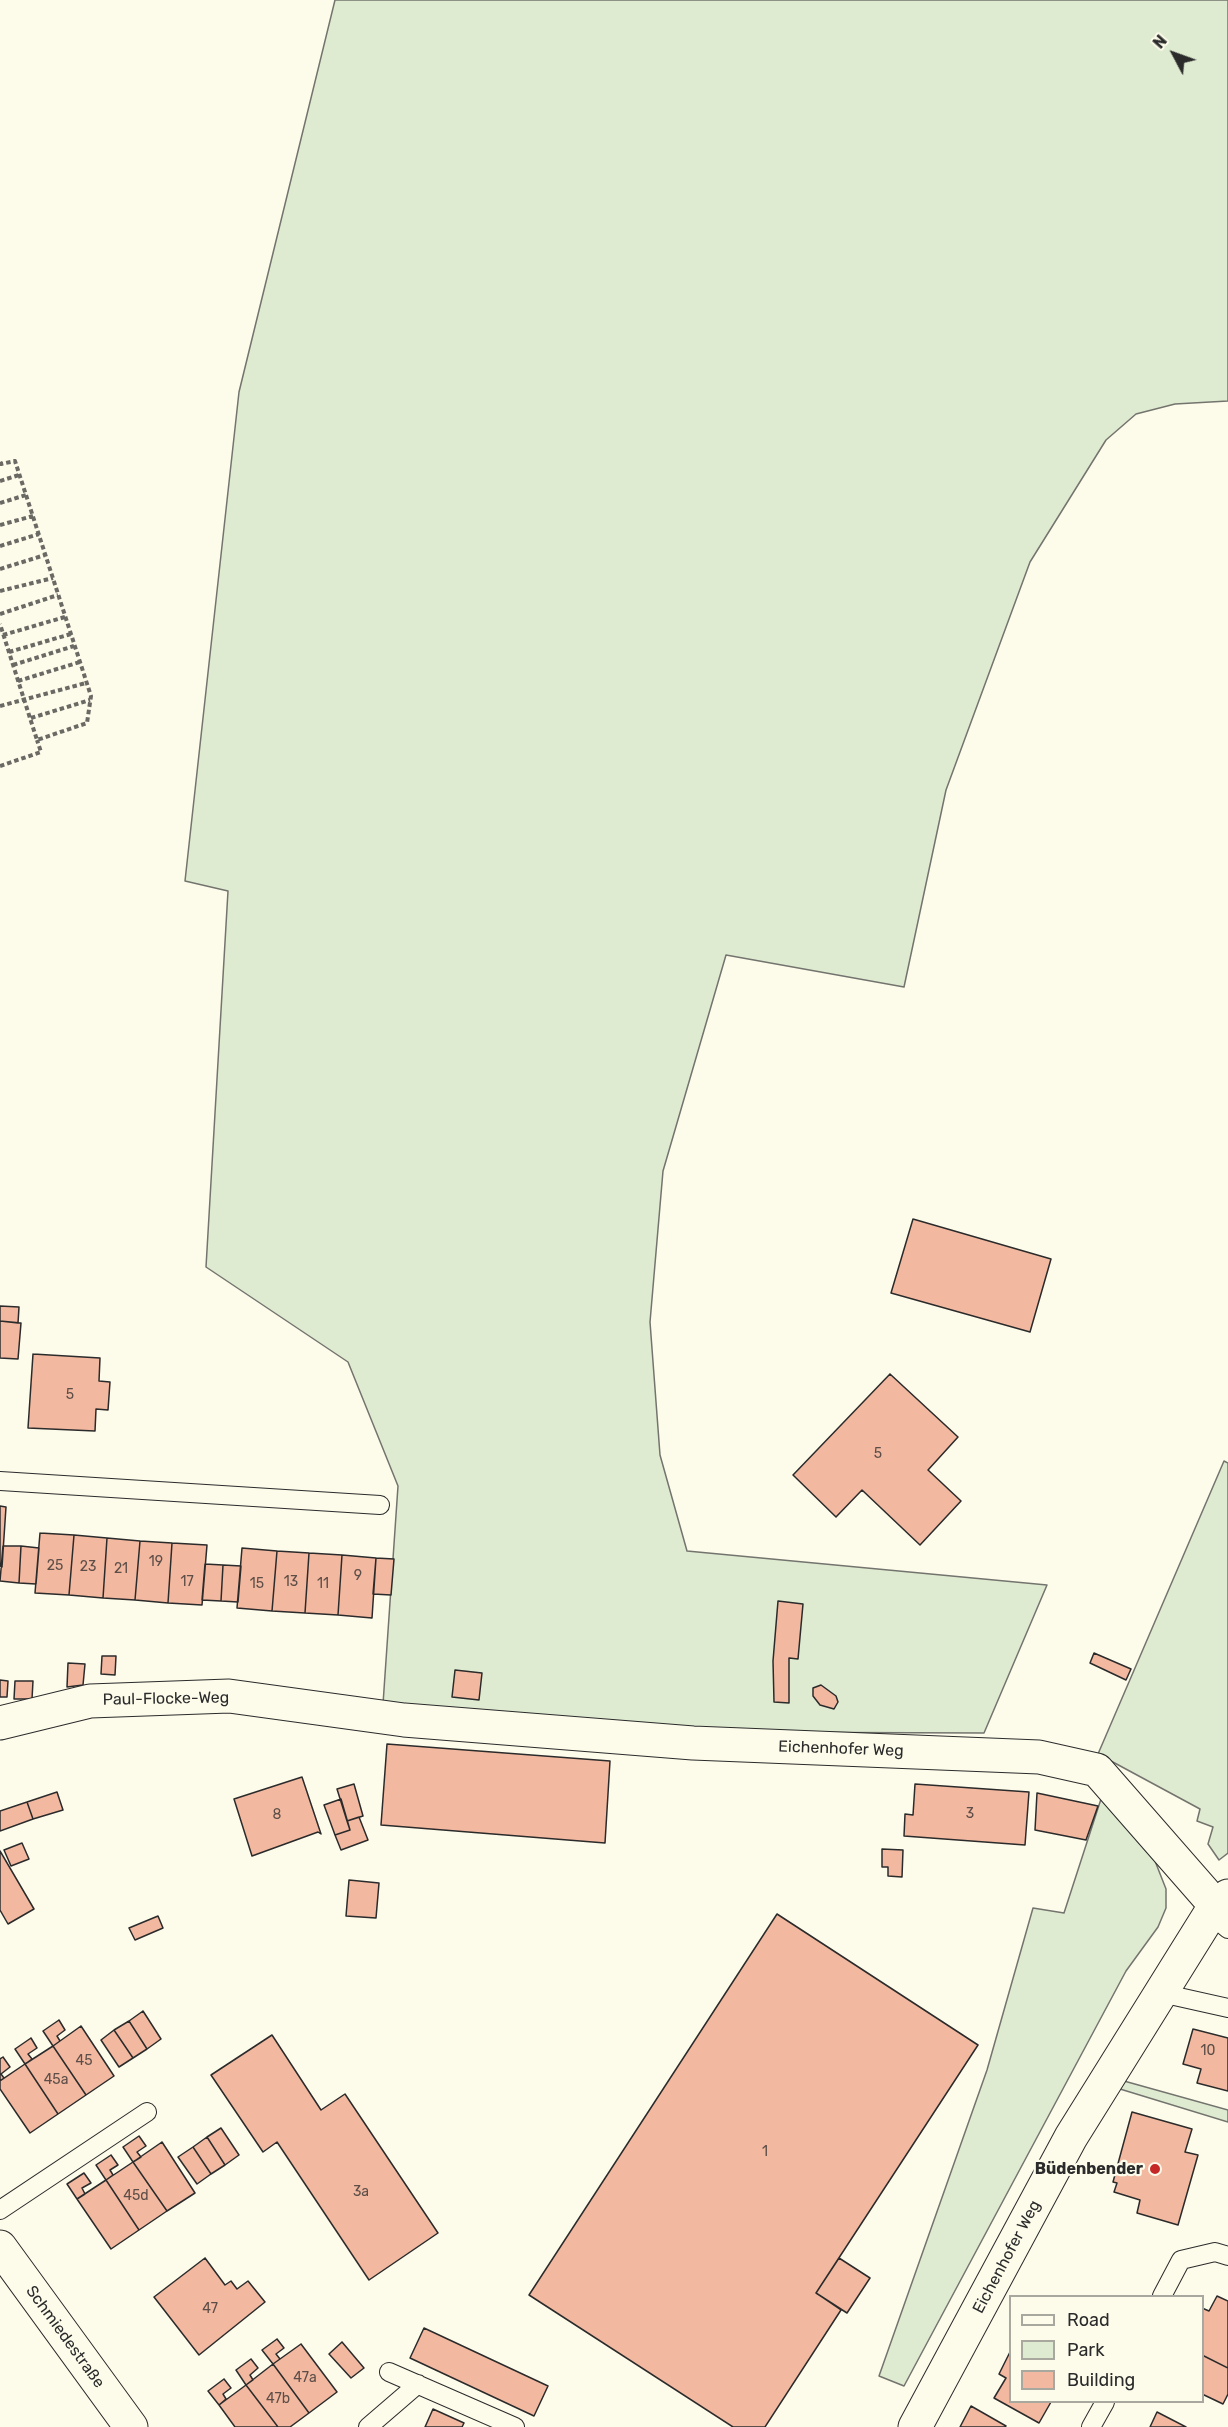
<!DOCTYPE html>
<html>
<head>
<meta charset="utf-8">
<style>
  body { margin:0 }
  #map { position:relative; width:1228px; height:2427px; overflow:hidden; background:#fdfbea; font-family:Rubik,sans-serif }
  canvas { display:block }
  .legend { position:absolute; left:1009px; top:2295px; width:195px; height:108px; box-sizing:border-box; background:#fdfbea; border:2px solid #a9a89e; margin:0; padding:8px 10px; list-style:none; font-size:18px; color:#2b2b2b }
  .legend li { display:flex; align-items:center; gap:12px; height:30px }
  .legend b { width:30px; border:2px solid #a9a89e }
  .north { position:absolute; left:1144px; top:24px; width:60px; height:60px; -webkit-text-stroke:4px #fdfbea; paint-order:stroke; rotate:311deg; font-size:16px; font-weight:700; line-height:24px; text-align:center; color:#2b2b2b }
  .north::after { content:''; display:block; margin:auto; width:21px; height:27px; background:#2b2b2b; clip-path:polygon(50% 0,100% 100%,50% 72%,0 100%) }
</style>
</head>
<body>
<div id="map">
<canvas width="1228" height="2427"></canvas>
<ul class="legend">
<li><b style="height:8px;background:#fdfbea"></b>Road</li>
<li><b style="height:16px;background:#deebd1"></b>Park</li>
<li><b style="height:16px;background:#f2b8a0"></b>Building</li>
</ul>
<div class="north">N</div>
</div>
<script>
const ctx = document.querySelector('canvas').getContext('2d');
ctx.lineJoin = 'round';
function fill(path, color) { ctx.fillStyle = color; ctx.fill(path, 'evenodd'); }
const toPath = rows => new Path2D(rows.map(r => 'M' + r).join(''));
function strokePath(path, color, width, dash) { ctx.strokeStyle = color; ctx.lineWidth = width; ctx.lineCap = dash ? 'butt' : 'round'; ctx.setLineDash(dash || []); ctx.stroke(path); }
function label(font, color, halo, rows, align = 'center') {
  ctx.font = font + ' Rubik,sans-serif'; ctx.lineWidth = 4.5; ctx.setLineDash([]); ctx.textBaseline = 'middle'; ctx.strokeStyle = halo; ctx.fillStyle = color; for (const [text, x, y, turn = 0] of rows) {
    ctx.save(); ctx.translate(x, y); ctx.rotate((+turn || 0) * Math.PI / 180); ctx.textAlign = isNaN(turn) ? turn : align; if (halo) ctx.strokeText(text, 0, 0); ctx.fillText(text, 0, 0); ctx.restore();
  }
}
const green = toPath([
  [335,0,1228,0,1228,401,1175,404,1136,414,1106,440,1030,562,946,790,904,987,726,955,663,1171,650,1322,660,1455,687,1551,1047,1585,984,1733,700,1732,383,1704,398,1486,348,1362,206,1267,228,891,185,881,239,392,335,0],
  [1224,1461,1228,1463,1228,1853,1219,1860,1208,1844,1213,1827,1197,1821,1200,1809,1098,1754,1224,1461],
  [1101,1799,1155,1861,1166,1889,1166,1908,1158,1927,1126,1971,904,2386,879,2376,987,2070,1033,1908,1064,1913,1101,1799],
  [1124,2081,1228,2110,1228,2122,1120,2089,1124,2081]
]);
const building = toPath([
  [913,1219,1051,1259,1030,1332,891,1293,913,1219],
  [0,1306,19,1307,18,1323,0,1321,0,1306],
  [0,1321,21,1323,18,1359,0,1358,0,1321],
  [33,1354,100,1358,99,1381,110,1382,108,1410,96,1409,95,1431,28,1428,33,1354],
  [890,1374,958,1437,928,1470,961,1501,920,1545,862,1490,836,1517,793,1475,890,1374],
  [0,1506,6,1507,2,1567,0,1566,0,1506],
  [40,1533,74,1535,69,1595,35,1593,40,1533],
  [74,1535,107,1538,103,1598,69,1595,74,1535],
  [107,1538,140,1541,135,1600,103,1598,107,1538],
  [140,1541,172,1543,168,1603,135,1600,140,1541],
  [172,1543,207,1545,202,1605,168,1603,172,1543],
  [3,1546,21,1546,19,1583,0,1581,3,1546],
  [21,1546,39,1548,36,1584,19,1583,21,1546],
  [242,1548,277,1551,272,1611,237,1608,242,1548],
  [277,1551,309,1553,305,1613,272,1611,277,1551],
  [309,1553,342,1555,338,1615,305,1613,309,1553],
  [342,1555,376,1558,372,1618,338,1615,342,1555],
  [376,1558,394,1559,391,1595,373,1594,376,1558],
  [205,1564,223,1565,221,1601,202,1600,205,1564],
  [223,1565,241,1566,238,1602,221,1601,223,1565],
  [778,1601,803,1604,798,1659,789,1658,789,1703,774,1702,773,1661,778,1601],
  [1094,1653,1131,1669,1126,1680,1090,1663,1094,1653],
  [102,1656,116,1656,115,1675,101,1674,102,1656],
  [68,1663,85,1664,83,1685,67,1687,68,1663],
  [455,1670,482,1673,479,1700,452,1697,455,1670],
  [0,1680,8,1681,7,1697,0,1697,0,1680],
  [15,1681,33,1681,32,1699,14,1699,15,1681],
  [821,1685,836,1696,838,1702,834,1709,820,1705,813,1696,813,1688,821,1685],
  [387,1744,610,1761,605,1843,381,1825,387,1744],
  [302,1777,321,1834,318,1832,252,1856,234,1799,302,1777],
  [354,1784,363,1816,347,1821,337,1789,354,1784],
  [915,1784,1029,1792,1025,1845,904,1836,905,1814,913,1815,915,1784],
  [57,1792,63,1810,33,1819,27,1802,57,1792],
  [1037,1793,1098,1806,1086,1840,1035,1830,1037,1793],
  [341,1799,350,1830,335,1835,324,1805,341,1799],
  [27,1802,33,1819,0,1831,0,1811,27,1802],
  [359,1817,368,1840,341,1850,335,1835,350,1830,347,1821,359,1817],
  [22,1843,29,1859,11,1866,4,1850,22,1843],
  [882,1849,903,1850,902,1877,888,1876,888,1867,882,1867,882,1849],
  [0,1851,34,1909,8,1924,0,1910,0,1851],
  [349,1880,379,1883,376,1918,346,1916,349,1880],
  [777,1914,978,2045,816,2293,841,2310,765,2427,733,2427,529,2295,777,1914],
  [158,1916,163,1928,135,1940,129,1928,158,1916],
  [143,2011,161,2039,147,2049,129,2021,143,2011],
  [59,2020,65,2030,57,2036,60,2041,53,2046,43,2031,59,2020],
  [129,2021,147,2049,133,2058,114,2030,129,2021],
  [81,2026,114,2076,86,2095,53,2046,81,2026],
  [1193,2029,1228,2038,1228,2091,1197,2083,1201,2069,1183,2064,1193,2029],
  [114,2030,133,2058,119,2067,101,2040,114,2030],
  [272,2035,321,2110,345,2094,438,2233,369,2280,277,2142,263,2152,211,2075,272,2035],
  [31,2038,37,2048,28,2054,32,2059,25,2064,15,2049,31,2038],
  [53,2046,86,2095,58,2114,25,2064,53,2046],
  [3,2057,10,2067,1,2074,4,2078,0,2081,0,2059,3,2057],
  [25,2064,58,2114,30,2133,0,2089,0,2081,25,2064],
  [1132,2112,1192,2129,1185,2152,1198,2155,1178,2225,1137,2213,1140,2200,1114,2192,1117,2183,1113,2182,1132,2112],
  [221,2128,239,2155,225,2165,207,2137,221,2128],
  [139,2136,146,2146,137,2152,141,2157,133,2162,123,2147,139,2136],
  [207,2137,225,2165,211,2174,193,2147,207,2137],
  [162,2142,195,2193,167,2211,133,2162,162,2142],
  [193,2147,211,2174,197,2184,178,2157,193,2147],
  [111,2155,118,2165,110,2170,113,2175,106,2180,96,2165,111,2155],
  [133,2162,167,2211,139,2230,106,2180,133,2162],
  [84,2173,91,2183,82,2188,85,2194,77,2199,67,2184,84,2173],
  [106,2180,139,2230,111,2249,77,2199,106,2180],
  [205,2258,225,2285,231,2281,237,2289,248,2281,265,2302,199,2355,154,2297,205,2258],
  [839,2258,870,2278,847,2313,816,2293,839,2258],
  [1217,2296,1228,2301,1228,2368,1202,2355,1202,2308,1209,2311,1217,2296],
  [424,2328,548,2386,534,2416,410,2358,424,2328],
  [277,2339,284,2348,276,2354,280,2359,273,2364,262,2350,277,2339],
  [342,2342,364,2368,351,2378,329,2354,342,2342],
  [301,2344,337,2392,309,2413,273,2364,301,2344],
  [1010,2352,1010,2402,1051,2402,1039,2423,994,2398,1006,2378,999,2374,1010,2352],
  [1202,2355,1228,2368,1228,2394,1223,2404,1202,2394,1202,2355],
  [251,2359,258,2368,250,2375,253,2380,246,2385,236,2370,251,2359],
  [273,2364,309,2413,290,2427,278,2427,246,2385,273,2364],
  [224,2379,231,2388,223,2394,226,2399,219,2405,208,2391,224,2379],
  [246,2385,278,2427,235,2427,219,2405,246,2385],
  [971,2406,1006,2426,1005,2427,960,2427,971,2406],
  [433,2409,464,2423,462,2427,425,2427,433,2409],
  [1157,2412,1186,2427,1150,2427,1157,2412]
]);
const path = toPath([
  [0,462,1,464,15,461,26,495,91,696,87,723,37,740,0,624],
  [0,481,19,475],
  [0,503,26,495],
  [0,525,33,516],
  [0,546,39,534],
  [0,569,45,555],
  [0,591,53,578],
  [0,614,58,595],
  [3,635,65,617],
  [9,652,71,634],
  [13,665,74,646],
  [18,681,80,662],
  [0,706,86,683],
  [31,718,90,700],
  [0,766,41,752,37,740]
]);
const service = toPath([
  [0,1481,380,1505],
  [1210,1914,1228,1929],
  [1161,1993,1228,2008],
  [0,2210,147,2112],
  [1162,2296,1181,2260,1215,2252,1228,2256],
  [389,2372,515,2427],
  [368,2427,418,2384],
  [1091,2427,1105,2402]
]);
const minor = toPath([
  [0,1723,90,1701,229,1696,404,1720,693,1743,1039,1757,1097,1770,1216,1906]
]);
const tertiary = toPath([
  [915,2427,1071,2137,1210,1914,1228,1896]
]);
const secondary = toPath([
  [0,2247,131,2427]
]);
const markers = [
  [1155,2169,6,"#c62828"]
];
const numberNames = [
  ["5",70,1395],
  ["5",878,1454],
  ["19",156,1562],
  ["25",55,1566],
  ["23",88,1567],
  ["21",121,1569],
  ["9",358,1576],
  ["17",187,1582],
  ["13",291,1582],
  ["15",257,1584],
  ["11",323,1584],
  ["3",970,1814],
  ["8",277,1815],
  ["10",1208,2051],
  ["45",84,2061],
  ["45a",56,2080],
  ["1",765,2152],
  ["3a",361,2192],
  ["45d",136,2196],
  ["47",210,2309],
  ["47a",305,2378],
  ["47b",278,2399]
];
const streetNames = [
  ["Paul-Flocke-Weg",166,1699,-1],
  ["Eichenhofer Weg",841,1749,2],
  ["Eichenhofer Weg",1007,2257,-62],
  ["Schmiedestraße",65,2337,54]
];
const poiNames = [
  ["Büdenbender",1143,2169]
];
fill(green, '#deebd1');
strokePath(green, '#74746e', 1.5);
fill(building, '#f2b8a0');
strokePath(building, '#2b2b2b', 1.5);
strokePath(service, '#2b2b2b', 20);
strokePath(minor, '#2b2b2b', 35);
strokePath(tertiary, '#2b2b2b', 35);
strokePath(secondary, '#2b2b2b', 35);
strokePath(path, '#6a6964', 4, [4.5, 3]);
strokePath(service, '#fdfbea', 18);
strokePath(minor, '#fdfbea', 33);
strokePath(tertiary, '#fdfbea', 33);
strokePath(secondary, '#fdfbea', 33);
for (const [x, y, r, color] of markers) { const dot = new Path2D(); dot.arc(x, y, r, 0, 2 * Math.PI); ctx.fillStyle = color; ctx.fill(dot); strokePath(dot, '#fdfbea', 2); }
label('14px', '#5d4e48', null, numberNames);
label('16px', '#2b2b2b', '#fdfbea', streetNames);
label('bold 16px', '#2b2b2b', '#fdfbea', poiNames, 'right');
</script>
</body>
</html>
